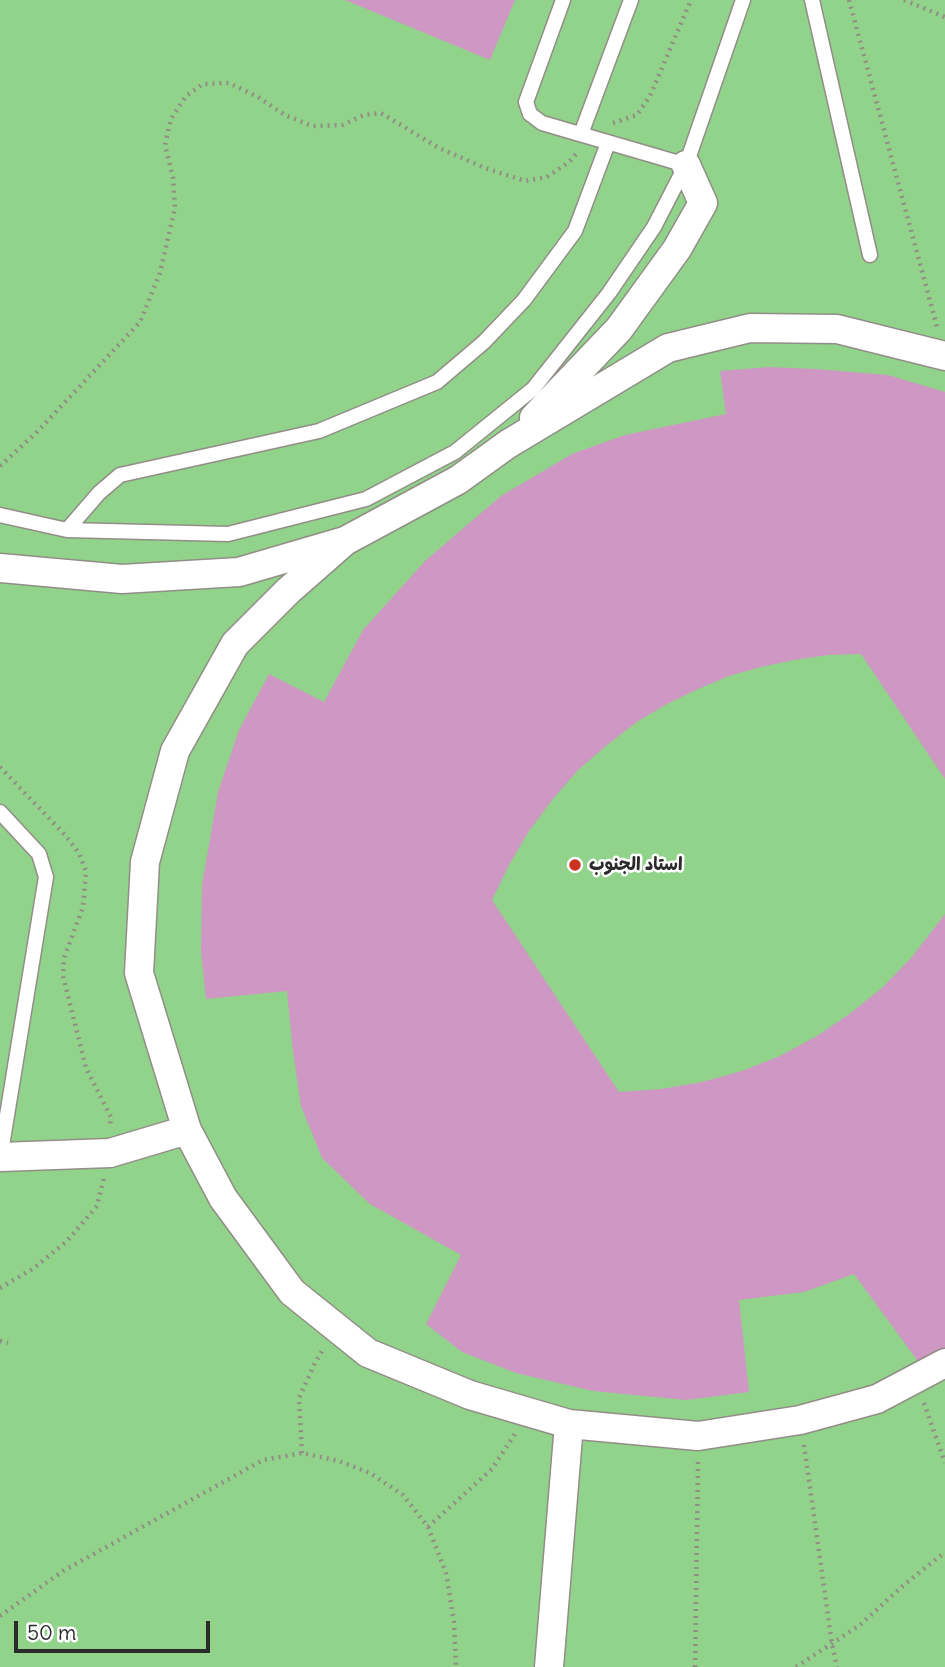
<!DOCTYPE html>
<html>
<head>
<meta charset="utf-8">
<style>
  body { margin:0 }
  #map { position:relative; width:945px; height:1667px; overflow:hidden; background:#faefe2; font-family:Delius,sans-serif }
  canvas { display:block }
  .scale { position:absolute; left:14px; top:1621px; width:196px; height:32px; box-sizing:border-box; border:4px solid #2b2b2b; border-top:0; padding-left:9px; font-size:21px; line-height:24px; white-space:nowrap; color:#2b2b2b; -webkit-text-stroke:5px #fff; paint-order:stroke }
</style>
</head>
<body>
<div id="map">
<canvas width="945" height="1667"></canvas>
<div class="scale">50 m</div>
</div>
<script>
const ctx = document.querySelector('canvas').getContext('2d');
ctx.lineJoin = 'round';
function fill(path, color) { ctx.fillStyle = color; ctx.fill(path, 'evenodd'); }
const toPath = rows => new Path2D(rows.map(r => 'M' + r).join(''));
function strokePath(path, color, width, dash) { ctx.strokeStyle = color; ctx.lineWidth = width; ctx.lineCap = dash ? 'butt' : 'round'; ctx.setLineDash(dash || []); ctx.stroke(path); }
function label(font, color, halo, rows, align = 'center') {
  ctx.font = font + ' Delius,"Playpen Sans Arabic",sans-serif'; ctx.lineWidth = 5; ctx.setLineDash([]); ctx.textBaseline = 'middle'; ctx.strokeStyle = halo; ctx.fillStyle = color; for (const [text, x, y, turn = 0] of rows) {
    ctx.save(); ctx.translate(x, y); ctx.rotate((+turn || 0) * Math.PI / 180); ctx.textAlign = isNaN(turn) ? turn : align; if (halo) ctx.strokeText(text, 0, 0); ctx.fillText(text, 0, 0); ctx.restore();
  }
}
const green = toPath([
  [0,0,945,0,945,1667,0,1667]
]);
const building = toPath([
  [345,0,515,0,490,60],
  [769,367,815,369,888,375,945,392,945,779,861,654,828,655,794,660,761,667,729,676,698,689,667,704,638,721,607,745,578,770,552,800,529,831,509,865,492,900,619,1092,661,1089,702,1082,742,1071,780,1056,817,1036,851,1013,883,987,912,957,945,914,945,1348,920,1364,854,1274,804,1292,739,1300,749,1392,686,1400,593,1391,516,1373,462,1352,426,1324,461,1255,370,1204,322,1158,301,1106,293,1052,287,991,206,999,201,951,202,885,209,845,218,792,239,730,269,674,324,702,363,630,425,561,501,496,572,454,625,435,726,414,720,371]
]);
const path = toPath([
  [849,0,937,327],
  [904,0,945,17],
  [613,123,637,115,650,96,691,0],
  [0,466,38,431,140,322,160,273,175,208,173,178,165,145,171,119,186,96,203,84,229,83,258,97,285,115,312,126,342,125,364,115,381,113,439,148,485,168,525,181,547,177,569,162,577,153],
  [0,767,65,835,79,853,86,871,83,907,64,958,63,976,86,1068,111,1117,110,1127],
  [0,1288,34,1268,67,1241,97,1206,104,1177],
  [0,1341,8,1343],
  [924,1403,945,1463],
  [804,1445,832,1644,837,1667],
  [302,1453,299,1398,315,1363,324,1348],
  [428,1527,492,1469,515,1434],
  [0,1616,63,1571,263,1460,302,1453,339,1461,370,1473,403,1495,428,1527,446,1573,454,1622,456,1667],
  [695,1667,698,1462],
  [796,1667,860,1625,905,1584,945,1552]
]);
const lane = toPath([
  [563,0,526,102,530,114,542,123,686,165],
  [812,0,870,255],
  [581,134,631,0],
  [0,515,67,530,228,534,366,499,455,452,533,389,609,293,654,227,686,165,743,0],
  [67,530,99,493,120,475,319,431,437,382,484,342,524,300,575,231,608,143],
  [0,812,39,854,46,877,0,1158]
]);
const street = toPath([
  [534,418,619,329,677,249,703,203,686,165],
  [345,541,288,591,235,644,175,751,145,862,139,973,187,1130,223,1198,292,1292,368,1353,470,1395,569,1424,698,1436,800,1420,877,1399,945,1363],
  [0,568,122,579,239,572,345,541,458,480,508,444,668,348,750,328,837,329,945,356],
  [0,1157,110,1153,187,1130],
  [549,1667,569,1424]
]);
const markers = [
  [575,865,7,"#c8321e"]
];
const poiNames = [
  ["استاد الجنوب",589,865]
];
fill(green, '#91d38b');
fill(building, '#cf97c3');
strokePath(lane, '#928d86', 17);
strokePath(street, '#928d86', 31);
strokePath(path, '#928d86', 4.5, [2, 5]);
strokePath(lane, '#fff', 14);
strokePath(street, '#fff', 28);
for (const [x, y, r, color] of markers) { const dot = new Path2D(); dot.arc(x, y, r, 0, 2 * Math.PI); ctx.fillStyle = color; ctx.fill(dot); strokePath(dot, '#fff', 2.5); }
label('bold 18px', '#2b2b2b', '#fff', poiNames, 'left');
</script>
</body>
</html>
